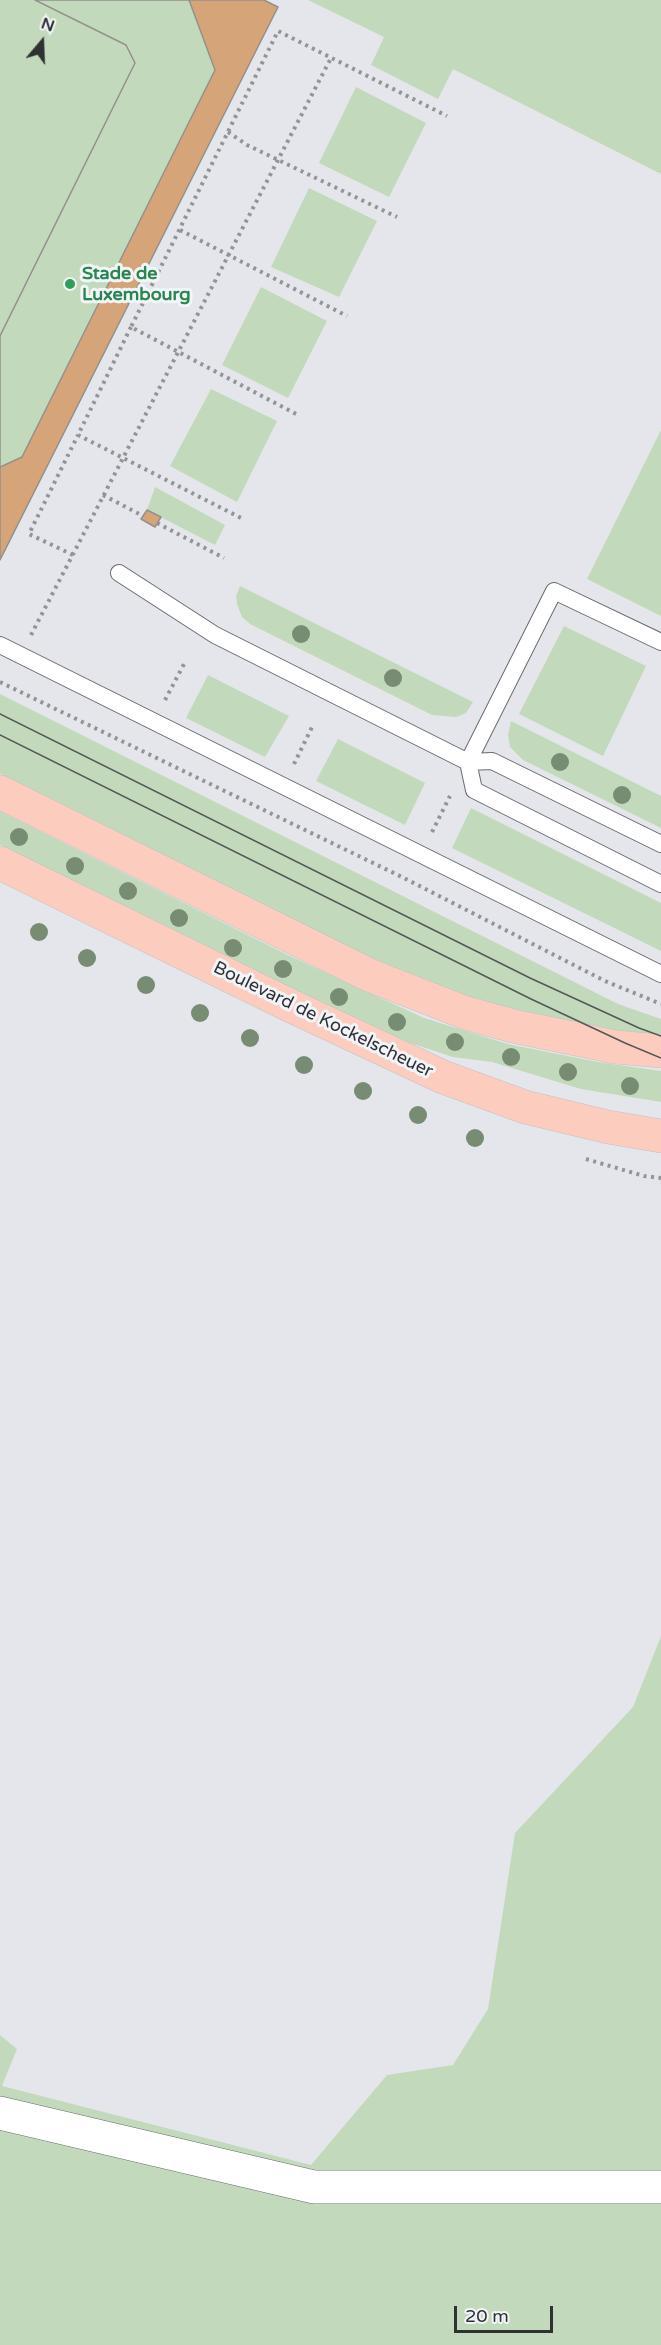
<!DOCTYPE html>
<html>
<head>
<meta charset="utf-8">
<style>
  body { margin:0 }
  #map { position:relative; width:661px; height:2345px; overflow:hidden; background:#e4e6eb; font-family:"Varela Round",sans-serif }
  canvas { display:block }
  .north { position:absolute; left:12px; top:12px; width:60px; height:60px; -webkit-text-stroke:4px #f1f4f8; paint-order:stroke; rotate:19deg; font-size:16px; font-weight:700; line-height:24px; text-align:center; color:#303133 }
  .north::after { content:''; display:block; margin:auto; width:21px; height:27px; background:#303133; clip-path:polygon(50% 0,100% 100%,50% 72%,0 100%) }
  .scale { position:absolute; left:454px; top:2306px; width:99px; height:27px; box-sizing:border-box; border:3px solid #303133; border-top:0; padding-left:8px; font-size:18px; line-height:21px; white-space:nowrap; color:#303133; -webkit-text-stroke:4px #f1f4f8; paint-order:stroke }
</style>
</head>
<body>
<div id="map">
<canvas width="661" height="2345"></canvas>
<div class="north">N</div>
<div class="scale">20 m</div>
</div>
<script>
const ctx = document.querySelector('canvas').getContext('2d');
ctx.lineJoin = 'round';
function fill(path, color) { ctx.fillStyle = color; ctx.fill(path, 'evenodd'); }
const toPath = rows => new Path2D(rows.map(r => 'M' + r).join(''));
function strokePath(path, color, width, dash) { ctx.strokeStyle = color; ctx.lineWidth = width; ctx.lineCap = dash ? 'butt' : 'round'; ctx.setLineDash(dash || []); ctx.stroke(path); }
function label(font, color, halo, rows, align = 'center') {
  ctx.font = font + ' "Varela Round",sans-serif'; ctx.lineWidth = 6; ctx.setLineDash([]); ctx.textBaseline = 'middle'; ctx.strokeStyle = halo; ctx.fillStyle = color; for (const [text, x, y, turn = 0] of rows) {
    ctx.save(); ctx.translate(x, y); ctx.rotate((+turn || 0) * Math.PI / 180); ctx.textAlign = isNaN(turn) ? turn : align; if (halo) ctx.strokeText(text, 0, 0); ctx.fillText(text, 0, 0); ctx.restore();
  }
}
const green = toPath([
  [0,0,264,0,278,7,0,560],
  [308,0,661,0,661,174,453,69,438,99,371,65,384,37],
  [356,87,426,123,389,197,319,163],
  [309,188,377,221,339,297,271,267],
  [261,287,327,321,288,398,222,365],
  [211,389,277,421,237,502,170,466],
  [661,430,661,616,587,579],
  [155,487,225,525,215,545,147,510],
  [240,586,473,702,466,713,456,717,432,715,250,624,242,617,237,604,236,596],
  [564,626,646,666,603,756,519,714],
  [208,675,289,716,265,757,186,718],
  [0,694,618,1004,661,1019,661,1036,633,1034,546,1017,474,999,411,977,356,952,0,774],
  [511,721,661,796,661,828,523,760,510,747,508,735],
  [338,739,425,783,405,825,316,781],
  [471,808,661,903,661,951,452,848],
  [0,811,290,956,424,1018,508,1044,598,1062,661,1071,661,1102,581,1089,492,1062,453,1057,389,1036,269,979,0,845],
  [661,1636,661,2345,0,2345,0,2035,17,2049,2,2086,311,2165,387,2075,453,2065,488,2009,515,1833,633,1707]
]);
const building = toPath([
  [35,0,189,0,215,70,22,457,0,467,0,336,135,63,126,45,35,0],
  [35,0,264,0,278,7,0,560,0,336,135,63,126,45,35,0],
  [147,510,161,517,155,527,141,519,147,510]
]);
const path = toPath([
  [228,132,247,145,397,217],
  [180,230,347,316],
  [131,327,78,435,243,519],
  [296,414,131,327,278,31,447,116],
  [103,495,143,516],
  [157,523,224,558],
  [73,555,29,534,78,435],
  [31,635,331,58],
  [0,682,404,878,605,981,661,1004],
  [165,700,184,664],
  [294,764,312,727],
  [432,832,450,796],
  [586,1159,644,1176,661,1178]
]);
const service = toPath([
  [119,573,215,635,468,762,492,761,661,844],
  [661,642,554,591,468,762,474,790,661,884],
  [0,645,661,974]
]);
const minor = toPath([
  [0,2113,314,2187,661,2187]
]);
const primary = toPath([
  [0,792,369,975,466,1013,513,1026,615,1047,661,1051],
  [0,863,289,1005,443,1077,525,1107,608,1127,661,1136]
]);
const tram = toPath([
  [0,714,530,978,639,1028,661,1036],
  [0,735,531,999,625,1043,661,1058]
]);
const trees = [
  [301,634],
  [393,678],
  [560,762],
  [622,795],
  [19,837],
  [75,866],
  [128,891],
  [179,918],
  [39,932],
  [233,948],
  [87,958],
  [283,969],
  [146,985],
  [339,997],
  [200,1013],
  [397,1022],
  [250,1038],
  [455,1042],
  [511,1057],
  [304,1065],
  [568,1072],
  [630,1086],
  [363,1091],
  [418,1115],
  [475,1138]
];
const markers = [
  [70,284,6,"#2e9e5b"]
];
const leisureNames = [
  ["Stade de",82,274],
  ["Luxembourg",82,295]
];
const streetNames = [
  ["Boulevard de Kockelscheuer",323,1020,26]
];
fill(green, '#c2dabb');
fill(building, '#d5a479');
strokePath(building, '#94908d', 1.5);
strokePath(service, '#696b6f', 18);
strokePath(minor, '#696b6f', 34);
strokePath(primary, '#c1c1c2', 34);
strokePath(path, '#939498', 4, [3, 4.5]);
strokePath(service, '#fff', 16);
strokePath(minor, '#fff', 33);
strokePath(primary, '#fcccbf', 33);
strokePath(tram, '#545658', 1.5);
ctx.fillStyle = '#778c73';
for (const [x, y] of trees) { ctx.beginPath(); ctx.arc(x, y, 9, 0, 2 * Math.PI); ctx.fill(); }
for (const [x, y, r, color] of markers) { const dot = new Path2D(); dot.arc(x, y, r, 0, 2 * Math.PI); ctx.fillStyle = color; ctx.fill(dot); strokePath(dot, '#f1f4f8', 2); }
label('bold 18px', '#27864d', '#f1f4f8', leisureNames, 'left');
label('18px', '#303133', '#f1f4f8', streetNames);
</script>
</body>
</html>
